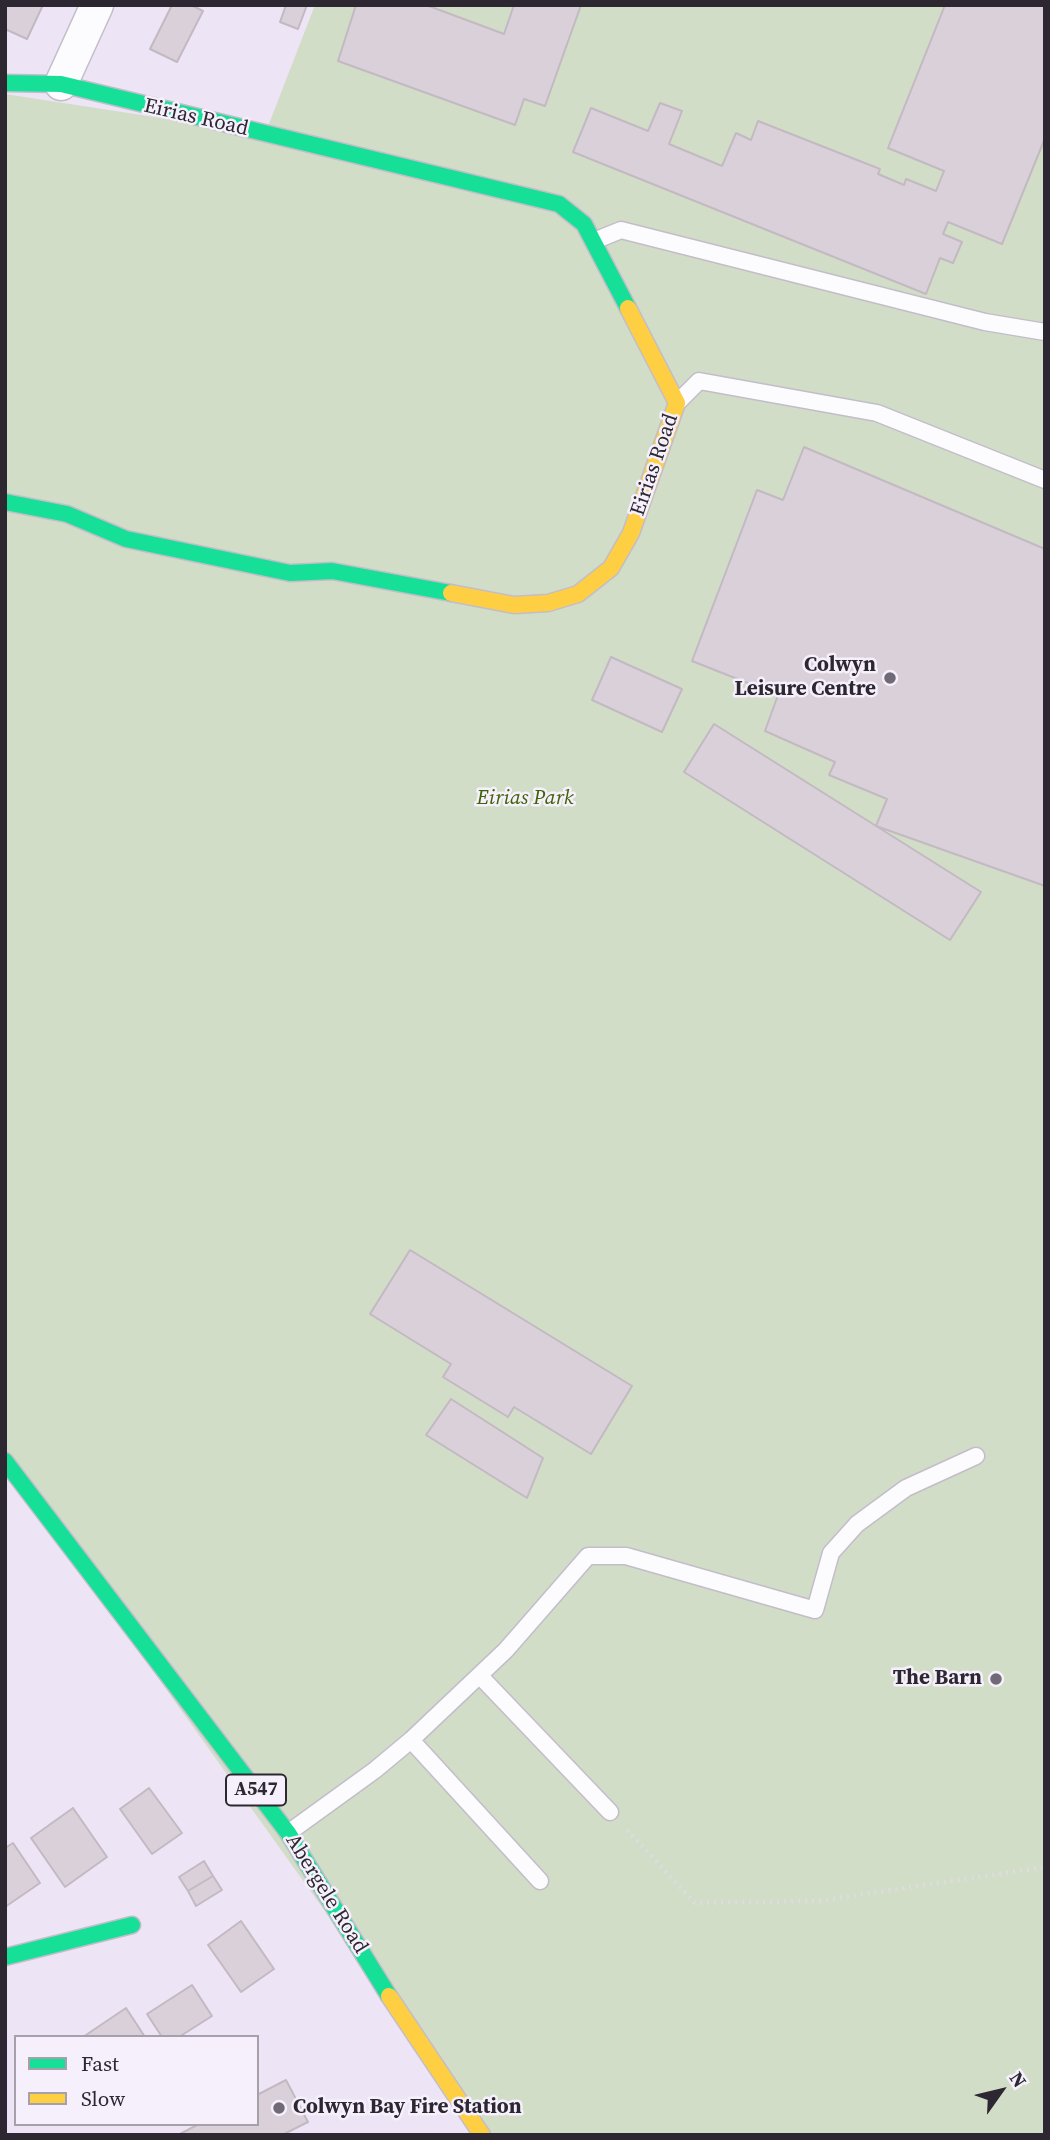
<!DOCTYPE html>
<html>
<head>
<meta charset="utf-8">
<style>
  body { margin:0 }
  #map { position:relative; width:1050px; height:2140px; overflow:hidden; background:#ede5f5; font-family:"Source Serif 4",serif }
  canvas { display:block }
  .frame { position:absolute; inset:0; border:7px solid #2c2731; pointer-events:none }
  .legend { position:absolute; left:14px; top:2035px; width:245px; height:91px; box-sizing:border-box; background:#f5f0fb; border:2px solid #a5a0aa; margin:0; padding:9px 12px; list-style:none; font-size:21px; color:#2c2731 }
  .legend li { display:flex; align-items:center; gap:14px; height:35px }
  .legend b { width:35px; border:2px solid #a5a0aa }
  .north { position:absolute; left:966px; top:2056px; width:70px; height:70px; -webkit-text-stroke:5px #f5f0fb; paint-order:stroke; rotate:56deg; font-size:19px; font-weight:700; line-height:28px; text-align:center; color:#2c2731 }
  .north::after { content:''; display:block; margin:auto; width:24px; height:32px; background:#2c2731; clip-path:polygon(50% 0,100% 100%,50% 72%,0 100%) }
</style>
</head>
<body>
<div id="map">
<canvas width="1050" height="2140"></canvas>
<div class="frame"></div>
<ul class="legend">
<li><b style="height:9px;background:#16e098"></b>Fast</li>
<li><b style="height:9px;background:#ffcf43"></b>Slow</li>
</ul>
<div class="north">N</div>
</div>
<script>
const ctx = document.querySelector('canvas').getContext('2d');
ctx.lineJoin = 'round';
function fill(path, color) { ctx.fillStyle = color; ctx.fill(path, 'evenodd'); }
const toPath = rows => new Path2D(rows.map(r => 'M' + r).join(''));
function strokePath(path, color, width, dash) { ctx.strokeStyle = color; ctx.lineWidth = width; ctx.lineCap = dash ? 'butt' : 'round'; ctx.setLineDash(dash || []); ctx.stroke(path); }
function label(font, color, halo, rows, align = 'center') {
  ctx.font = font + ' "Source Serif 4",serif'; ctx.lineWidth = 5; ctx.setLineDash([]); ctx.textBaseline = 'middle'; ctx.strokeStyle = halo; ctx.fillStyle = color; for (const [text, x, y, turn = 0] of rows) {
    ctx.save(); ctx.translate(x, y); ctx.rotate((+turn || 0) * Math.PI / 180); ctx.textAlign = isNaN(turn) ? turn : align; if (halo) ctx.strokeText(text, 0, 0); ctx.fillText(text, 0, 0); ctx.restore();
  }
}
const green = toPath([
  [315,5,1045,5,1045,2135,485,2135,5,1464,5,94,265,134]
]);
const building = toPath([
  [5,5,43,5,27,39,5,29,5,5],
  [172,5,191,5,203,11,177,62,150,49,172,5],
  [286,5,307,5,298,29,280,22,286,5],
  [356,5,426,5,504,34,514,5,581,5,545,106,524,99,515,125,338,61,356,5],
  [945,5,1045,5,1045,138,1002,244,948,222,943,234,962,242,953,263,940,258,926,294,573,152,591,108,648,131,660,103,682,111,669,144,722,166,736,133,751,140,758,121,880,169,878,174,904,185,906,179,936,191,944,171,888,148,945,5],
  [804,447,1045,549,1045,886,876,826,887,799,829,775,835,762,765,731,778,695,692,661,757,490,783,500,804,447],
  [611,657,682,689,662,732,592,700,611,657],
  [714,724,981,892,950,940,684,772,714,724],
  [410,1250,632,1386,591,1454,514,1407,508,1417,443,1377,451,1364,370,1314,410,1250],
  [451,1399,543,1458,527,1498,426,1435,451,1399],
  [149,1788,182,1833,152,1854,120,1809,149,1788],
  [73,1808,107,1857,65,1887,31,1838,73,1808],
  [13,1843,40,1883,5,1907,5,1848,13,1843],
  [204,1861,213,1876,188,1891,179,1877,204,1861],
  [213,1876,222,1890,196,1906,188,1891,213,1876],
  [241,1921,274,1969,241,1992,208,1945,241,1921],
  [192,1985,212,2016,179,2037,162,2037,147,2014,192,1985],
  [126,2008,145,2037,83,2037,126,2008],
  [286,2080,308,2122,282,2135,178,2135,199,2124,257,2124,257,2095,286,2080]
]);
const path = toPath([
  [627,1830,695,1903,818,1901,1045,1867]
]);
const lane = toPath([
  [594,241,621,230,985,322,1045,332],
  [677,403,699,381,877,413,1045,480],
  [480,1676,610,1812],
  [411,1740,540,1881],
  [288,1833,375,1770,411,1740,506,1650,588,1556,626,1556,815,1610,831,1553,857,1524,906,1488,976,1456]
]);
const street = toPath([
  [61,84,97,5]
]);
const fast = toPath([
  [5,83,61,84,559,204,584,224,628,308],
  [5,502,67,514,126,539,290,573,332,571,451,593],
  [5,1461,288,1833,389,1996],
  [5,1957,132,1925]
]);
const slow = toPath([
  [451,593,514,605,548,603,578,594,611,568,631,533,677,403,628,308],
  [389,1996,482,2135]
]);
const markers = [
  [890,678,7,"#706a76"],
  [996,1679,7,"#706a76"],
  [279,2108,7,"#706a76"]
];
const shields = [
  [256,1790,60]
];
const shieldNames = [
  ["A547",256,1790]
];
const streetNames = [
  ["Eirias Road",196,118,13],
  ["Eirias Road",655,465,-71],
  ["Abergele Road",326,1894,58]
];
const poiNames = [
  ["Colwyn",876,666],
  ["Leisure Centre",876,690],
  ["The Barn",982,1679],
  ["Colwyn Bay Fire Station",293,2108,"left"]
];
const parkNames = [
  ["Eirias Park",525,799]
];
fill(green, '#d1ddc7');
fill(building, '#dad0da');
strokePath(building, '#c3b9c2', 2);
strokePath(lane, '#c3bdca', 19);
strokePath(street, '#c3bdca', 35);
strokePath(fast, '#c3bdca', 19);
strokePath(slow, '#c3bdca', 19);
strokePath(path, '#dedce0', 4.5, [2, 5]);
strokePath(lane, '#fcfbfe', 16);
strokePath(street, '#fcfbfe', 32);
strokePath(fast, '#16e098', 16);
strokePath(slow, '#ffcf43', 16);
for (const [x, y, r, color] of markers) { const dot = new Path2D(); dot.arc(x, y, r, 0, 2 * Math.PI); ctx.fillStyle = color; ctx.fill(dot); strokePath(dot, '#f5f0fb', 2.5); }
for (const [x, y, w] of shields) { const box = new Path2D(); box.roundRect(x - w / 2, y - 15.5, w, 31, 5); ctx.fillStyle = '#f5f0fb'; ctx.fill(box); strokePath(box, '#2c2731', 2); }
label('bold 19px', '#2c2731', null, shieldNames);
label('21px', '#2c2731', '#f5f0fb', streetNames);
label('bold 21px', '#2c2731', '#f5f0fb', poiNames, 'right');
label('italic 21px', '#3e6205', '#f5f0fb', parkNames);
</script>
</body>
</html>
